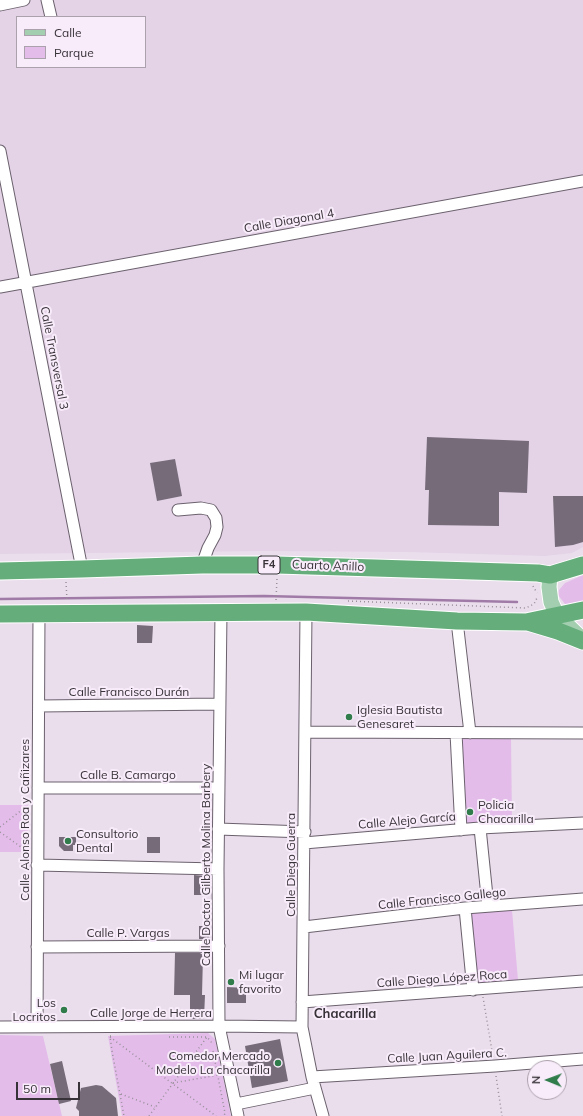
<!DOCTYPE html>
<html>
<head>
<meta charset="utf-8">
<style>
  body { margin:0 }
  #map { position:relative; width:583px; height:1116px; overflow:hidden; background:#eadeec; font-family:Mulish,sans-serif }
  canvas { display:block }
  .legend { position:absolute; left:16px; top:16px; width:130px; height:52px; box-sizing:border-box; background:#f8ebfa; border:1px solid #aba1ac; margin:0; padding:5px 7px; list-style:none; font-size:12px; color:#373238 }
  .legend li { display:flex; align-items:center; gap:8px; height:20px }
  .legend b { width:20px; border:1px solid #aba1ac }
  .north { position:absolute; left:527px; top:1060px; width:40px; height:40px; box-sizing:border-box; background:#f8ebfa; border:1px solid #aba1ac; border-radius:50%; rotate:271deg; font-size:11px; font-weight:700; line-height:16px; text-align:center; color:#373238 }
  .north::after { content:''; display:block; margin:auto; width:14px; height:18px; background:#307c4b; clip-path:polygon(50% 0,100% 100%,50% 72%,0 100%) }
  .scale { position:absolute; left:16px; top:1082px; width:64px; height:18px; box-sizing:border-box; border:2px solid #373238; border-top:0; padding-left:5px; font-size:12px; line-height:14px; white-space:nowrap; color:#373238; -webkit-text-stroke:3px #f8ebfa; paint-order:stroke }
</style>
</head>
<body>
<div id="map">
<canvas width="583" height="1116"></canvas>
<ul class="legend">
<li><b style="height:5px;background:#a3ceb0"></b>Calle</li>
<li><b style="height:11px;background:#e3bcea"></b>Parque</li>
</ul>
<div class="north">N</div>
<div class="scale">50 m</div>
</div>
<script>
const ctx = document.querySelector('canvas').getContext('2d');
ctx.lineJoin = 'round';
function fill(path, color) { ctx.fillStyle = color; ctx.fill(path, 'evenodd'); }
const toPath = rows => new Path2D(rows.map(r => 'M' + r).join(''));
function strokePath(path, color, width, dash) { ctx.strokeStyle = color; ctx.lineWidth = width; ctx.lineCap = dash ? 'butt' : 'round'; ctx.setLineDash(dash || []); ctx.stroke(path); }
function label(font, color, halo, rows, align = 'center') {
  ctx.font = font + ' Mulish,sans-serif'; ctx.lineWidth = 4; ctx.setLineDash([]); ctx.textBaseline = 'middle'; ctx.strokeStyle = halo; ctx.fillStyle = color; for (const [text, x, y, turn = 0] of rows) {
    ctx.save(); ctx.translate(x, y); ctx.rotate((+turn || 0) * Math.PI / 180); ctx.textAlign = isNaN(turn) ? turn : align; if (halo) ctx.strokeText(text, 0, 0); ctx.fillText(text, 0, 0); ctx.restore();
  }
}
const built = toPath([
  [0,0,583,0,583,547,572,553,545,556,409,552,264,551,0,554],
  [17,17,145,17,145,67,17,67]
]);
const green = toPath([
  [583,575,583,604,565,604,558,595,559,590,565,583],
  [511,736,512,822,463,826,459,737],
  [0,805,28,805,27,852,0,852],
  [512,910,518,980,476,984,470,913],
  [208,1033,215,1039,231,1116,122,1116,108,1036],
  [0,1035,43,1036,62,1116,0,1116]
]);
const stream = toPath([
  [0,599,264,596,517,602]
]);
const building = toPath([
  [427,437,529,441,527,493,499,492,499,526,428,525,429,490,425,490],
  [175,459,182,496,157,501,150,463],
  [553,496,583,496,583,542,573,545,555,547],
  [137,625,153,626,152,643,137,643],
  [59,837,76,837,76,845,73,845,73,851,64,851,59,846],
  [147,837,160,837,160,853,147,853],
  [194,875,205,876,207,878,207,895,194,895],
  [199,926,207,926,207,933,210,938,207,939,199,939],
  [175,953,200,953,203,955,202,995,205,995,204,1018,203,1019,190,1019,190,995,174,995],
  [227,987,246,988,246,1003,227,1003],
  [280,1039,288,1081,252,1088,245,1046],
  [62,1061,71,1101,59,1104,50,1064],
  [96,1085,102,1086,116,1098,118,1116,79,1116,79,1111,76,1108,81,1088]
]);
const path = toPath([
  [66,582,67,600],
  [533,586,537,593],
  [276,600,277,578],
  [348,601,526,608,534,604,538,596],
  [0,827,28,805],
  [0,832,28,852],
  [483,997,493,1057],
  [111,1036,110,1036,112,1051,124,1116],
  [110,1037,216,1116],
  [169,1037,207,1037,212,1043],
  [213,1051,225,1113,224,1116],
  [496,1076,502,1116],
  [173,1083,218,1075],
  [121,1094,155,1107],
  [149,1116,207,1037]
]);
const minor = toPath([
  [47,0,51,17],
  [0,5,24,0],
  [0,151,82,569],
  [0,287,583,181],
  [178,510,201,508,211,510,216,518,217,527,215,535,208,548,202,565],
  [221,612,218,869,219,1026,238,1116],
  [306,612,302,1027,312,1077,323,1116],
  [457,621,470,733],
  [39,706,220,704],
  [305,732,583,733],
  [456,733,461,830],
  [38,788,219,788],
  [480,828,488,906],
  [218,829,305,832],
  [304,843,480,828,583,823],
  [37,865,218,869],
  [465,908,473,990],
  [304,927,465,908,583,899],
  [37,947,219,946],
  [302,1002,583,981],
  [0,1027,219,1026,302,1027],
  [37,1027,39,613],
  [312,1077,495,1066,583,1059],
  [236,1104,315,1088]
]);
const major = toPath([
  [550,575,549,587,551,602,557,615,583,640]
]);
const highway = toPath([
  [0,571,82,569,202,565,277,565,538,573,550,575,583,565],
  [0,614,306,612,457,621,526,622,583,610],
  [528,622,558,631,583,641]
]);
const markers = [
  [349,717,4,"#307c4b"],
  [470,812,4,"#307c4b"],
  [68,841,4,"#307c4b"],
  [231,982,4,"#307c4b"],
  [64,1010,4,"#307c4b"],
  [278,1063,4,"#307c4b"]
];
const shields = [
  [269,565,22]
];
const shieldNames = [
  ["F4",269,565]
];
const streetNames = [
  ["Calle Diagonal 4",289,221,-10],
  ["Calle Transversal 3",54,358,79],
  ["Cuarto Anillo",328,566,2],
  ["Calle Francisco Durán",129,692],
  ["Calle B. Camargo",128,775],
  ["Calle Alonso Roa y Cañizares",25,820,-90],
  ["Calle Alejo García",407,821,-5],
  ["Calle Doctor Gilberto Molina Barbery",206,865,-90],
  ["Calle Diego Guerra",291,865,-90],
  ["Calle Francisco Gallego",442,899,-6],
  ["Calle P. Vargas",128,933],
  ["Calle Diego López Roca",442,979,-4],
  ["Calle Jorge de Herrera",151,1013],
  ["Calle Juan Aguilera C.",447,1056,-3]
];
const poiNames = [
  ["Iglesia Bautista",357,710],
  ["Genesaret",357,724],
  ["Policia",478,805],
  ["Chacarilla",478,819],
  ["Consultorio",76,834],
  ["Dental",76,848],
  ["Mi lugar",239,975],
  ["favorito",239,989],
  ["Los",56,1003,"right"],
  ["Locritos",56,1017,"right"],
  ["Comedor Mercado",270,1056,"right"],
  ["Modelo La chacarilla",270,1070,"right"]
];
const neighbourhoodNames = [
  ["Chacarilla",345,1014]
];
fill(built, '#e4d2e7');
fill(green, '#e3bcea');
strokePath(stream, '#a07ba7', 2.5);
fill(building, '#766b78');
strokePath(minor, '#6b616d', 13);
strokePath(major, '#fff', 17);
strokePath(highway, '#fff', 19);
strokePath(path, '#99909a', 1.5, [1, 3]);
strokePath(minor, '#fff', 11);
strokePath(major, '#a3ceb0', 15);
strokePath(highway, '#65ae7b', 17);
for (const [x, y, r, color] of markers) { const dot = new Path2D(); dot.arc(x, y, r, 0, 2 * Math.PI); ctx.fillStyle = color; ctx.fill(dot); strokePath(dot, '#f8ebfa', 1.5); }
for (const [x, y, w] of shields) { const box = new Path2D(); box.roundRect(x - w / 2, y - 9, w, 18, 3); ctx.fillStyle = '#f8ebfa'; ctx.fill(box); strokePath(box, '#373238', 1); }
label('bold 11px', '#373238', null, shieldNames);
label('12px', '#373238', '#f8ebfa', streetNames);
label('12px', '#373238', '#f8ebfa', poiNames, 'left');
label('bold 13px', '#373238', '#f8ebfa', neighbourhoodNames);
</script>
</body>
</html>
